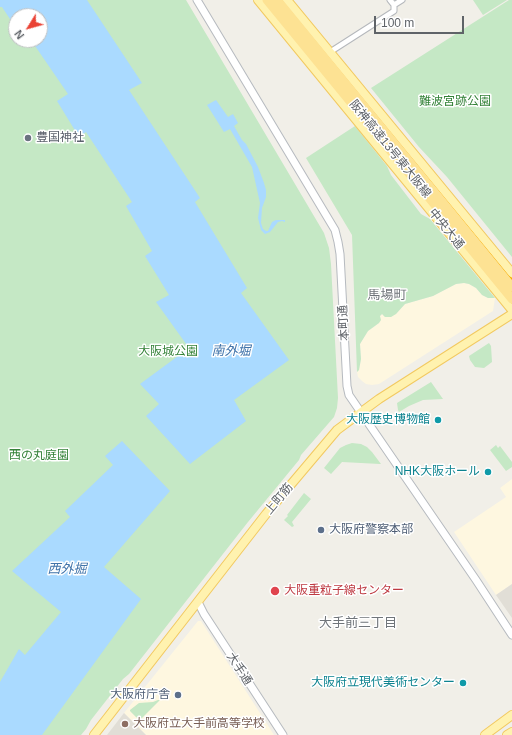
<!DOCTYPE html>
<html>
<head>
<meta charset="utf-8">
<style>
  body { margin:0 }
  #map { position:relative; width:512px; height:735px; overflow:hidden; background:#f1efe8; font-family:Helvetica,sans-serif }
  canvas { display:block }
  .north { position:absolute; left:8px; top:8px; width:40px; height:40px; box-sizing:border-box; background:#fff; border:1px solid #bfc1c3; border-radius:50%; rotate:233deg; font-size:11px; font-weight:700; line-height:16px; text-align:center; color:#5f6368 }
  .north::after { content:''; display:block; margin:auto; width:14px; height:18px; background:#ea4335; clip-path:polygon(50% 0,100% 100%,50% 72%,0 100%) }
  .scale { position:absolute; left:374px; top:16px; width:90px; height:18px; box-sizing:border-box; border:2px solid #5f6368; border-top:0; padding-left:5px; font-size:12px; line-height:14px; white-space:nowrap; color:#5f6368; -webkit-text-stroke:3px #fff; paint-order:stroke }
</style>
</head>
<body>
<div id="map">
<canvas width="512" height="735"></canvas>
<div class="north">N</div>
<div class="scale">100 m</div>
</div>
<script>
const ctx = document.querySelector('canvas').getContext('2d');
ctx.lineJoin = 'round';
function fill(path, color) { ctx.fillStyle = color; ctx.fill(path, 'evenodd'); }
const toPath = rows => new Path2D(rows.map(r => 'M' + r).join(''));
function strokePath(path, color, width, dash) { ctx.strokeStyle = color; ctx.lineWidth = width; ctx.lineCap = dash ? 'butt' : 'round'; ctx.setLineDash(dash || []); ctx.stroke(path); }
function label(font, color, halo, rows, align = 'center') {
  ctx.font = font + ' Helvetica,"Noto Sans JP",sans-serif'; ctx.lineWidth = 3; ctx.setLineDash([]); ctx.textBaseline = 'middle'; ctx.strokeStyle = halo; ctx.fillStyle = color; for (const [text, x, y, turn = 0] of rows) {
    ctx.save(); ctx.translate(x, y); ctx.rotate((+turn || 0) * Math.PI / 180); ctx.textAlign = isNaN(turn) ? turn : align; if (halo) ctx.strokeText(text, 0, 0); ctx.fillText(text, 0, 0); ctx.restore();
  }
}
const commercial = toPath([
  [464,283,469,284,476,288,482,295,488,298,495,298,493,311,379,384,372,385,366,384,362,381,358,377,357,372,359,370,361,359,360,344,368,331,379,323,380,316,383,314,396,314,405,304,433,296,456,284],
  [512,479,512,584,496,595,454,532,506,497,500,488],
  [198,621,201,621,274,735,146,735,124,713]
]);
const education = toPath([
  [512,584,512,618,496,595],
  [124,713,146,735,107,735]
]);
const green = toPath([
  [0,0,186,0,324,233,329,248,331,264,338,398,337,408,334,417,301,455,299,460,248,522,129,674,123,679,91,720,86,729,81,735,0,735],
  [16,16,40,16,40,40,16,40],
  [473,0,507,0,483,15],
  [509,0,512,0,512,257,447,177,419,147,371,88],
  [355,126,387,166,391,175,421,214,430,219,495,298,488,298,482,295,476,288,469,284,464,283,456,284,433,296,405,304,396,314,391,317,385,317,382,314,380,316,381,320,379,323,368,331,360,344,361,359,359,370,357,372,352,235,306,158],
  [489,343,491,346,492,362,484,368,475,367,470,360,469,356],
  [431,382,443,399,423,400,409,406,399,412,398,410,397,403],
  [352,443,361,444,367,447,372,452,381,464,380,464,342,462,331,474,324,468,340,448,346,445],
  [496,445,498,448,500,446,512,462,512,467,506,471,490,450],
  [304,493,311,499,292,522,294,526,292,527,284,520,288,516,287,515],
  [158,700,160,700,142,718,139,719,136,717,130,711,130,710,139,703,153,702]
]);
const water = toPath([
  [0,0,87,0,142,83,129,90,200,198,195,202,247,288,241,293,289,360,234,400,246,421,190,464,146,416,159,404,140,384,189,348,156,302,169,295,145,256,152,251,126,206,132,202,86,132,79,137,57,101,68,94,31,40,40,40,40,16,16,16,16,28,2,7,0,7],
  [216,100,228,117,233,114,238,123,234,126,242,140,246,144,258,167,264,183,266,190,266,197,262,208,261,223,263,229,266,231,268,231,272,222,276,220,285,220,285,222,282,221,278,222,270,232,265,234,261,230,258,218,260,203,252,167,230,129,224,132,207,105],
  [122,441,170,491,104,567,141,599,42,735,0,735,0,682,19,649,25,655,61,612,12,571,70,517,65,511,113,465,105,456]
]);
const street = toPath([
  [394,5,402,0],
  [330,52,394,11,394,5,390,0]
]);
const secondary = toPath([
  [197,0,335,230,338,242,340,254,347,386,349,395,476,580,512,635],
  [198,602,204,614,283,735]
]);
const primary = toPath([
  [258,0,512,310],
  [287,0,512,273],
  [94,735,266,514,337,430,379,399,512,314],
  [485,735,512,715],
  [507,735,512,732]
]);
const highway = toPath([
  [267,0,512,299],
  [277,0,512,287]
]);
const markers = [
  [28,138,4,"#6b7280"],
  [438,420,4,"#0f9aa8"],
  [488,472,4,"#0f9aa8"],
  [321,530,4,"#5c6f8a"],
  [275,591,5,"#e0444e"],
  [463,683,4,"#0f9aa8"],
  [178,695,4,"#5c6f8a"],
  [125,724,4,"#8d6e63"]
];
const parkNames = [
  ["難波宮跡公園",455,102],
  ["大阪城公園",168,352],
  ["西の丸庭園",39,456]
];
const worshipNames = [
  ["豊国神社",36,138]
];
const streetNames = [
  ["阪神高速13号東大阪線",390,149,51],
  ["中央大通",446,229,51],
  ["本町通",344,323,-93],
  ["上町筋",279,499,-50],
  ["大手通",239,669,57]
];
const cultureNames = [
  ["大阪歴史博物館",430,420],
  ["NHK大阪ホール",480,472],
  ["大阪府立現代美術センター",455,683]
];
const serviceNames = [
  ["大阪府警察本部",329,530],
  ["大阪府庁舎",170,695,"right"]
];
const healthNames = [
  ["大阪重粒子線センター",284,591]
];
const educationNames = [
  ["大阪府立大手前高等学校",133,724]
];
const neighbourhoodNames = [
  ["馬場町",387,295],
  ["大手前三丁目",358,623]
];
const waterNames = [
  ["南外堀",231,351],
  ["西外掘",67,569]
];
fill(commercial, '#fef7e0');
fill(education, '#e1ded6');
fill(green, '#c5e8c5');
fill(water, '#aadaff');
strokePath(street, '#b5b8bc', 7);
strokePath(secondary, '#b6babf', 9);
strokePath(primary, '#f2c960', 10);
strokePath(highway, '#f9ab00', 11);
strokePath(street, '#fff', 5);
strokePath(secondary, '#fff', 7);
strokePath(primary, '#fff2af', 8);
strokePath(highway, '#fde293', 9);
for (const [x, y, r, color] of markers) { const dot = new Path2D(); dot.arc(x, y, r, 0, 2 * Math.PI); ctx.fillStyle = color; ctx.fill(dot); strokePath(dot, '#fff', 1.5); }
label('12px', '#348238', '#fff', parkNames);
label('12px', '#5b616d', '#fff', worshipNames, 'left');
label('12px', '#5f6368', '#fff', streetNames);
label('12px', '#0d838f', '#fff', cultureNames, 'right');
label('12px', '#4e5e75', '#fff', serviceNames, 'left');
label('12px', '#be3a42', '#fff', healthNames, 'left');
label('12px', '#785e54', '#fff', educationNames, 'left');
label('13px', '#70757a', '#fff', neighbourhoodNames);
label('italic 13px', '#4174aa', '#fff', waterNames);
</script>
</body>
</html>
